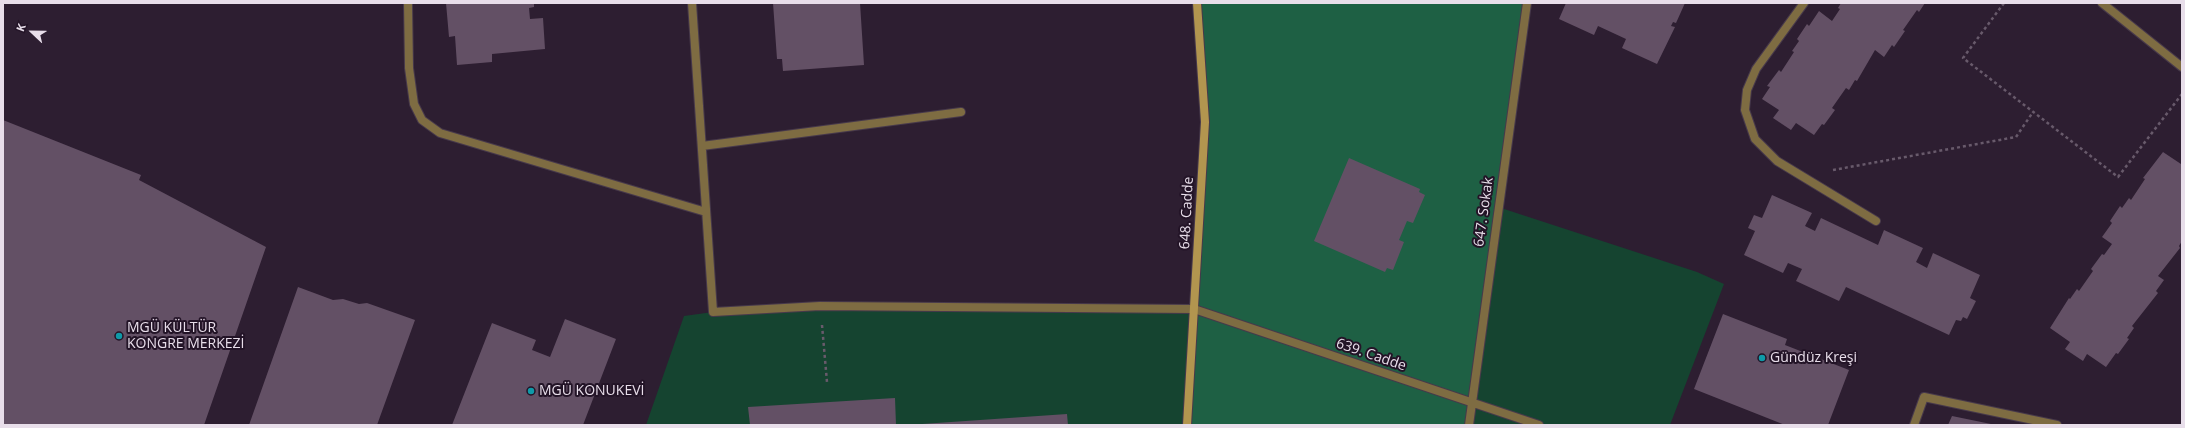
<!DOCTYPE html>
<html>
<head>
<meta charset="utf-8">
<style>
  body { margin:0 }
  #map { position:relative; width:2185px; height:428px; overflow:hidden; background:#2d1e31; font-family:"Open Sans",sans-serif }
  canvas { display:block }
  .frame { position:absolute; inset:0; border:4px solid #e8deea; pointer-events:none }
  .north { position:absolute; left:12px; top:12px; width:40px; height:40px; -webkit-text-stroke:3px #231427; paint-order:stroke; rotate:292deg; font-size:11px; font-weight:700; line-height:16px; text-align:center; color:#e8deea }
  .north::after { content:''; display:block; margin:auto; width:14px; height:18px; background:#e8deea; clip-path:polygon(50% 0,100% 100%,50% 72%,0 100%) }
</style>
</head>
<body>
<div id="map">
<canvas width="2185" height="428"></canvas>
<div class="frame"></div>
<div class="north">K</div>
</div>
<script>
const ctx = document.querySelector('canvas').getContext('2d');
ctx.lineJoin = 'round';
function fill(path, color) { ctx.fillStyle = color; ctx.fill(path, 'evenodd'); }
const toPath = rows => new Path2D(rows.map(r => 'M' + r).join(''));
function strokePath(path, color, width, dash) { ctx.strokeStyle = color; ctx.lineWidth = width; ctx.lineCap = dash ? 'butt' : 'round'; ctx.setLineDash(dash || []); ctx.stroke(path); }
function label(font, color, halo, rows, align = 'center') {
  ctx.font = font + ' "Open Sans",sans-serif'; ctx.lineWidth = 4; ctx.setLineDash([]); ctx.textBaseline = 'middle'; ctx.strokeStyle = halo; ctx.fillStyle = color; for (const [text, x, y, turn = 0] of rows) {
    ctx.save(); ctx.translate(x, y); ctx.rotate((+turn || 0) * Math.PI / 180); ctx.textAlign = isNaN(turn) ? turn : align; if (halo) ctx.strokeText(text, 0, 0); ctx.fillText(text, 0, 0); ctx.restore();
  }
}
const green = toPath([
  [1498,207,1697,272,1724,284,1670,425,1469,425],
  [820,306,1194,309,1187,425,646,425,684,316,713,312]
]);
const forest = toPath([
  [1197,3,1527,3,1469,425,1187,425,1205,122]
]);
const building = toPath([
  [446,3,534,3,534,7,529,8,530,19,543,18,545,49,492,54,492,62,457,65,455,36,449,37],
  [773,3,860,3,864,65,783,71,782,59,777,59],
  [1566,3,1685,3,1676,23,1673,22,1671,26,1675,27,1657,64,1622,48,1626,39,1598,26,1594,35,1559,19],
  [1841,3,1925,3,1919,12,1917,10,1903,30,1905,31,1894,47,1892,45,1884,57,1875,50,1857,81,1855,80,1849,90,1846,88,1832,108,1835,110,1824,125,1822,124,1814,135,1796,123,1791,130,1773,118,1779,110,1762,99,1770,87,1767,86,1779,70,1781,72,1794,52,1792,51,1799,41,1797,39,1807,24,1809,26,1819,11,1832,21,1840,9,1838,8],
  [3,120,141,175,139,180,266,247,204,425,3,425],
  [2163,152,2181,164,2182,163,2182,241,2179,246,2180,248,2158,276,2164,280,2156,291,2158,293,2132,326,2134,328,2127,338,2129,339,2118,354,2116,353,2106,367,2087,354,2083,361,2065,349,2070,342,2050,328,2069,298,2070,299,2077,289,2079,291,2093,271,2091,269,2102,254,2104,255,2112,244,2102,237,2112,223,2110,221,2120,206,2122,208,2129,198,2131,200,2145,179,2143,178],
  [1349,158,1420,189,1419,192,1425,195,1413,223,1407,221,1399,240,1404,242,1393,270,1387,268,1385,272,1314,241],
  [1772,195,1812,213,1805,226,1815,231,1821,218,1878,245,1884,230,1923,248,1916,262,1927,268,1933,253,1980,275,1970,298,1976,301,1967,319,1963,317,1961,321,1956,320,1949,335,1846,287,1839,301,1796,281,1802,269,1788,263,1783,273,1744,255,1755,231,1748,228,1754,215,1762,218],
  [298,287,333,300,343,299,359,304,367,303,415,320,377,425,249,425],
  [1723,314,1787,339,1785,345,1849,370,1828,425,1785,425,1694,389],
  [565,319,616,339,583,425,452,425,492,323,536,340,532,350,550,357],
  [895,398,896,425,750,425,748,407],
  [1067,414,1068,425,922,425,922,424],
  [1952,416,1991,424,1991,425,1948,425]
]);
const path = toPath([
  [2004,3,1963,58,2118,177,2182,94],
  [1833,170,2016,137,2033,112],
  [822,325,827,382]
]);
const lane = toPath([
  [408,3,409,68,414,104,422,120,440,133,706,212],
  [692,3,713,312,820,306,1194,309],
  [1804,3,1756,69,1747,90,1745,110,1755,139,1777,161,1876,221],
  [702,146,961,112],
  [1914,425,1924,397,2057,425]
]);
const street = toPath([
  [2102,3,2182,67],
  [1194,309,1539,425],
  [1469,425,1527,3]
]);
const secondary = toPath([
  [1187,425,1205,122,1197,3]
]);
const markers = [
  [119,336,4,"#0f9aa8"],
  [1762,358,4,"#0f9aa8"],
  [531,391,4,"#0f9aa8"]
];
const streetNames = [
  ["647. Sokak",1484,212,-82],
  ["648. Cadde",1187,213,-87],
  ["639. Cadde",1371,355,19]
];
const poiNames = [
  ["MGÜ KÜLTÜR",127,328],
  ["KONGRE MERKEZİ",127,344],
  ["Gündüz Kreşi",1770,358],
  ["MGÜ KONUKEVİ",539,391]
];
fill(green, '#154430');
fill(forest, '#1e6044');
fill(building, '#635065');
strokePath(lane, '#47394b', 10);
strokePath(street, '#47394b', 10);
strokePath(secondary, '#47394b', 10);
strokePath(path, '#685a6b', 2.5, [3, 3]);
strokePath(lane, '#7e6c42', 8);
strokePath(street, '#7e6c42', 8);
strokePath(secondary, '#b2954f', 8);
for (const [x, y, r, color] of markers) { const dot = new Path2D(); dot.arc(x, y, r, 0, 2 * Math.PI); ctx.fillStyle = color; ctx.fill(dot); strokePath(dot, '#231427', 1.5); }
label('14px', '#e8deea', '#231427', streetNames);
label('14px', '#e8deea', '#231427', poiNames, 'left');
</script>
</body>
</html>
